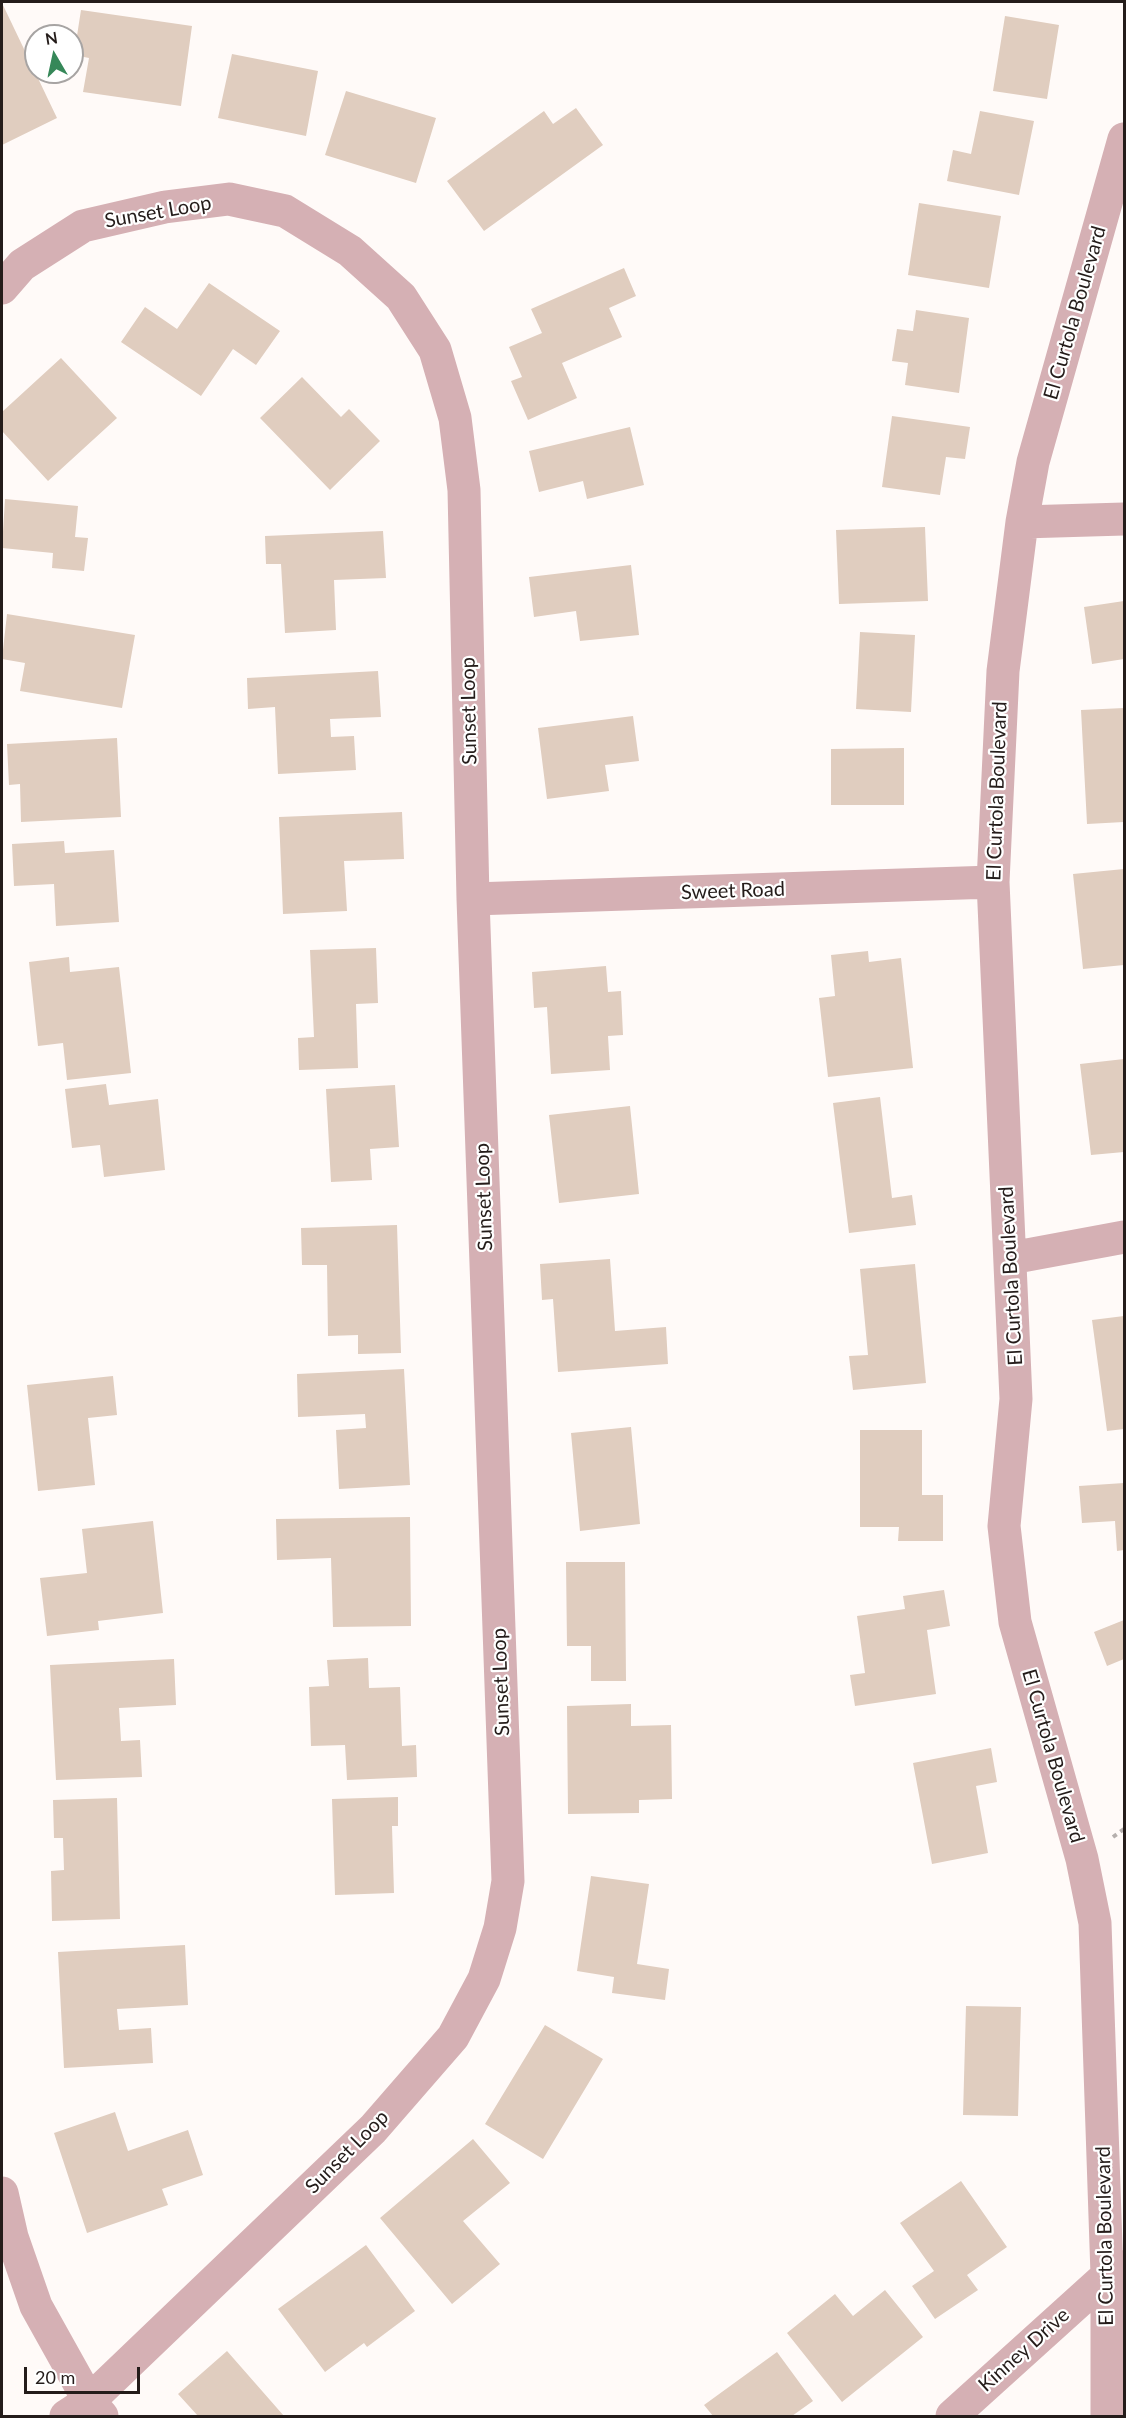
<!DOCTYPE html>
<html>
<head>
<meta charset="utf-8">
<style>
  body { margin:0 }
  #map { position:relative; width:1126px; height:2418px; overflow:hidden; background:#fffaf8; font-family:Lato,sans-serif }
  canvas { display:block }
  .frame { position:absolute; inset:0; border:3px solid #241c1a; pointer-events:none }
  .north { position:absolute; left:24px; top:24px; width:60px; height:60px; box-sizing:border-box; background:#fff; border:2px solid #a7a4a3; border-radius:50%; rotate:351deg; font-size:16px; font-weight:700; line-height:24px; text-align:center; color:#241c1a }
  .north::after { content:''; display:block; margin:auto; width:21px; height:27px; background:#368859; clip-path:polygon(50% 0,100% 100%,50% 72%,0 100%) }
  .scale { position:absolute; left:24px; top:2367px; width:116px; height:27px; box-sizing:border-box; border:3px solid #241c1a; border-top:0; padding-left:8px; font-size:18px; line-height:21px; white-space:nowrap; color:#241c1a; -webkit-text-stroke:4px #fff; paint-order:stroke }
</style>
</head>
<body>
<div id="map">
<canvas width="1126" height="2418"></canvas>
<div class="frame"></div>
<div class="north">N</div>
<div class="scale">20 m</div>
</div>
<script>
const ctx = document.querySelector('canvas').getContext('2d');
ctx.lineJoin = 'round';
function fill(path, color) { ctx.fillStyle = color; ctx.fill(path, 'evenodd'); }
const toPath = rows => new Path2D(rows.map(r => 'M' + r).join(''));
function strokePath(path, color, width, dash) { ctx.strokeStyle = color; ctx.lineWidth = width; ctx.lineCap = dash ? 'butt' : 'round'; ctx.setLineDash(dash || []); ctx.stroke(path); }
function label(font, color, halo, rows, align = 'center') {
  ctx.font = font + ' Lato,sans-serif'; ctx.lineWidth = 4.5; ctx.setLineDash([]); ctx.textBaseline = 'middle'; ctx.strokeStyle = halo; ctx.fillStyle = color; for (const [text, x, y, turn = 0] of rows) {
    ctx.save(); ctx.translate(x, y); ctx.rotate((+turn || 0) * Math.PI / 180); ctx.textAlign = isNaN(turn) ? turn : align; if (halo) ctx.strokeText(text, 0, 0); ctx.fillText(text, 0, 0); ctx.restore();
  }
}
const building = toPath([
  [2,3,57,118,2,145],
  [81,10,192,26,181,106,83,92,89,58,74,55],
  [1005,16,1059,25,1047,99,993,91],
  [232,54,318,71,306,136,218,118],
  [346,91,436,118,416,183,325,155],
  [576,108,603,145,484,231,447,181,544,111,553,124],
  [980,111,1034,121,1019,195,947,181,953,150,971,154],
  [919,203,1001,216,989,288,908,275],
  [624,268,636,296,609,308,622,337,562,363,577,398,528,420,511,381,522,377,509,347,542,333,531,309],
  [209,283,280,331,256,365,233,349,201,396,121,342,145,307,177,329],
  [916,310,969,318,959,393,905,385,908,363,892,361,897,329,913,331],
  [61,358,117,418,48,481,2,431,2,412],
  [302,377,341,417,349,409,380,441,330,490,260,418],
  [892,416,970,427,965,459,946,457,940,495,882,487],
  [630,427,644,485,587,499,583,481,539,492,529,451],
  [5,499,78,506,75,537,88,538,84,571,52,568,53,553,2,548],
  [925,527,928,601,839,604,836,530],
  [383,531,386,578,334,580,336,630,285,633,281,564,266,564,265,536],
  [631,565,639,635,580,641,576,611,534,617,529,577],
  [1124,601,1124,659,1092,664,1084,607],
  [7,614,135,635,122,708,20,691,25,663,2,659],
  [860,632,915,635,911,712,856,709],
  [378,671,381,717,330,719,331,737,354,736,356,770,278,774,275,707,248,709,247,678],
  [1124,708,1124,822,1087,824,1081,710],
  [633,716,639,761,605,765,609,791,547,799,538,728],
  [117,738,121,817,21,822,20,784,9,785,7,744],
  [904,748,904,805,831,805,831,749],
  [402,812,404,859,344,861,347,911,283,914,279,817],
  [64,841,65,853,114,850,119,922,56,926,54,884,14,886,12,844],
  [1124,869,1124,965,1083,969,1073,874],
  [376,948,378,1003,356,1004,358,1068,299,1070,298,1038,314,1037,310,950],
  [868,951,869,962,901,958,913,1068,828,1077,819,998,835,996,831,955],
  [69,957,70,972,119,967,131,1073,67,1080,63,1043,38,1046,29,962],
  [606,966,608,992,621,991,623,1035,608,1036,610,1070,551,1074,547,1007,534,1008,532,972],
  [1124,1059,1124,1152,1091,1155,1080,1064],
  [106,1084,109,1105,158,1099,165,1170,104,1177,100,1145,72,1148,65,1089],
  [395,1085,399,1147,370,1149,372,1180,331,1182,326,1089],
  [880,1097,892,1198,912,1195,916,1225,849,1233,833,1103],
  [630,1106,639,1194,559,1203,549,1115],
  [397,1225,401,1353,358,1354,358,1335,328,1336,327,1265,302,1265,301,1228],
  [610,1259,615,1331,666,1327,668,1364,558,1372,553,1299,542,1300,540,1264],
  [915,1264,926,1383,853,1390,849,1356,868,1355,860,1269],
  [1124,1316,1124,1429,1107,1431,1092,1320],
  [404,1369,410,1485,339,1489,336,1430,366,1428,365,1414,298,1417,297,1374],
  [113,1376,117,1415,88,1418,95,1485,38,1491,27,1385],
  [631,1427,640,1524,580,1531,571,1433],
  [860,1430,922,1430,922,1495,943,1495,943,1541,898,1541,899,1527,860,1527],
  [1124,1483,1124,1550,1117,1551,1115,1521,1082,1523,1079,1486],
  [410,1517,411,1626,333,1627,331,1558,277,1560,276,1519],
  [153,1521,163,1613,98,1621,99,1630,47,1636,40,1578,87,1573,82,1529],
  [566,1562,625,1562,626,1681,591,1681,591,1646,567,1646],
  [944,1590,950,1626,927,1630,936,1694,855,1706,850,1675,865,1673,857,1616,905,1609,903,1596],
  [1124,1620,1124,1659,1107,1666,1094,1632],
  [368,1658,369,1688,400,1687,402,1746,416,1745,417,1777,347,1780,345,1745,311,1746,309,1687,329,1686,327,1660],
  [174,1659,176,1705,119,1708,121,1741,140,1740,142,1777,56,1780,50,1665],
  [631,1704,631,1726,671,1725,672,1799,639,1800,639,1813,568,1814,567,1706],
  [991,1748,997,1782,976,1786,988,1853,932,1864,913,1763],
  [398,1797,398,1826,392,1826,394,1893,335,1895,332,1799],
  [117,1798,120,1919,52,1921,51,1871,64,1870,63,1838,54,1838,53,1800],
  [591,1876,649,1884,637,1964,669,1969,665,2000,612,1993,614,1977,577,1971],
  [185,1945,188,2005,117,2009,119,2030,151,2028,153,2063,64,2068,58,1952],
  [966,2006,1021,2007,1018,2116,963,2115],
  [545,2025,603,2059,543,2159,485,2124],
  [115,2112,128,2151,188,2130,203,2175,162,2189,168,2205,87,2233,54,2133],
  [473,2139,510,2183,463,2221,500,2264,452,2304,380,2218],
  [961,2181,1007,2247,967,2275,978,2290,935,2319,912,2286,934,2271,900,2223],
  [366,2245,415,2311,367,2347,364,2343,325,2372,278,2309],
  [885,2290,923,2337,842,2402,787,2333,835,2294,853,2316],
  [227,2351,284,2416,198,2416,178,2394],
  [777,2352,813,2401,792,2416,713,2416,704,2405]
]);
const path = toPath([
  [1113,1837,1124,1829]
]);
const minor = toPath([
  [2,288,22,265,83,226,165,207,229,199,285,211,350,251,401,297,435,350,455,418,464,490,473,899,508,1881,500,1928,484,1979,453,2037,373,2129,89,2401,66,2416],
  [1022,522,1124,519],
  [473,899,993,882],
  [1011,1258,1124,1237],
  [2,2193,12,2237,36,2306,89,2401,102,2416],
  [952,2416,1118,2266],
  [1107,2416,1107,2275,1095,1923,1082,1859,1015,1622,1004,1526,1016,1399,993,882,1003,671,1022,522,1033,462,1124,139]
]);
const streetNames = [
  ["Sunset Loop",158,212,-10],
  ["El Curtola Boulevard",1075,313,-74],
  ["Sunset Loop",469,711,-91],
  ["El Curtola Boulevard",997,791,-88],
  ["Sweet Road",733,891,-2],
  ["Sunset Loop",484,1197,-92],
  ["El Curtola Boulevard",1011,1276,-93],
  ["Sunset Loop",501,1682,-92],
  ["El Curtola Boulevard",1053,1756,74],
  ["Sunset Loop",347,2152,-45],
  ["El Curtola Boulevard",1105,2236,-91],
  ["Kinney Drive",1024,2350,-42]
];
fill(building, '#e0cdbf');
strokePath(path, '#b5afad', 4, [4.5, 4.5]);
strokePath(minor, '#d5b0b4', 33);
label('20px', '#241c1a', '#fff', streetNames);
</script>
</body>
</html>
